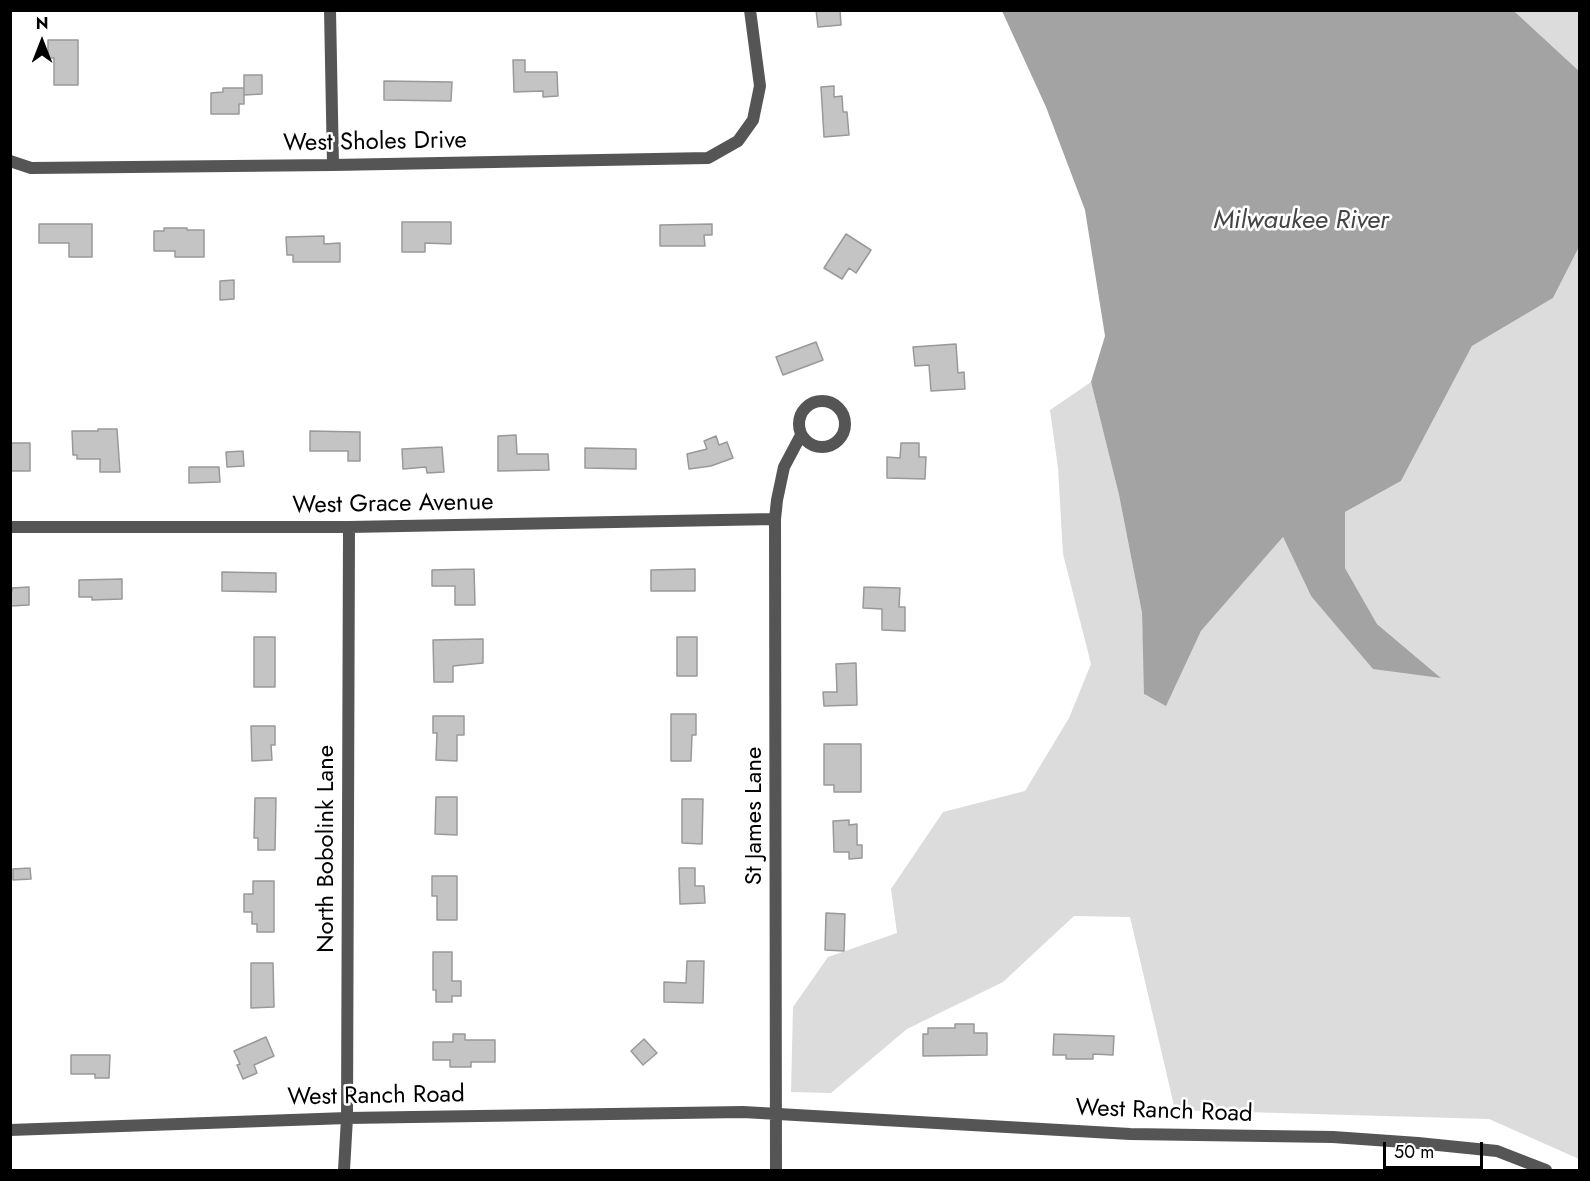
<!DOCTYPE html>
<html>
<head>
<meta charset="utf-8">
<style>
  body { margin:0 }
  #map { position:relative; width:1590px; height:1181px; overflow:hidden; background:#fff; font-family:Jost,sans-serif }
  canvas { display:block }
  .frame { position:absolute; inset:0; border:12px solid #000; pointer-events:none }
  .north { position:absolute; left:12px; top:12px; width:60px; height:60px; -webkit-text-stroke:4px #fff; paint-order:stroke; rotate:0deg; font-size:16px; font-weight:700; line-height:24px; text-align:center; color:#000 }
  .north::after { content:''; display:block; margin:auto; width:21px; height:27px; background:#000; clip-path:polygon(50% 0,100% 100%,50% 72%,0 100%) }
  .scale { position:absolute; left:1383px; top:1142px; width:100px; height:27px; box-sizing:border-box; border:3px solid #000; border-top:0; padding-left:8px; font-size:18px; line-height:21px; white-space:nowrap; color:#000; -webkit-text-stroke:4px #fff; paint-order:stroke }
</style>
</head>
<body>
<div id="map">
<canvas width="1590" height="1181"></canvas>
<div class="frame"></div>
<div class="north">N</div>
<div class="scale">50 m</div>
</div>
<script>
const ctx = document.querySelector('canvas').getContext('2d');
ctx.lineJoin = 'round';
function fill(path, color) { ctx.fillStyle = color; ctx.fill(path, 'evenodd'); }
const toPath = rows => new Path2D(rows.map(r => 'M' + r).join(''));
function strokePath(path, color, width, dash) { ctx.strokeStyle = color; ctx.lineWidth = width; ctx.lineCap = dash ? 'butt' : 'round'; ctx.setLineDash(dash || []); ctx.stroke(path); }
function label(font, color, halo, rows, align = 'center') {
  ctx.font = font + ' Jost,sans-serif'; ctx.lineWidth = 5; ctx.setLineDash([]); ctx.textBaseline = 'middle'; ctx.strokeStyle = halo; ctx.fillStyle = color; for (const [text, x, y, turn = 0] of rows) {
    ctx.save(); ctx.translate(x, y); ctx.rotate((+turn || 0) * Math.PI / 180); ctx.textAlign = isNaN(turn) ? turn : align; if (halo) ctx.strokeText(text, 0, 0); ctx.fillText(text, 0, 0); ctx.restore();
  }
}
const green = toPath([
  [1514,11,1579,11,1579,71],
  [1579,247,1579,1159,1489,1119,1175,1110,1130,917,1074,916,1003,982,907,1029,831,1093,791,1092,793,1007,828,957,897,933,891,889,943,812,1025,791,1069,718,1091,664,1063,554,1058,468,1050,410,1091,382,1119,495,1142,613,1145,695,1166,705,1201,631,1283,537,1311,596,1440,677,1377,624,1345,568,1345,512,1401,481,1472,346,1553,298]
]);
const water = toPath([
  [1002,11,1514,11,1579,71,1579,247,1553,298,1472,346,1401,481,1345,512,1345,568,1377,624,1441,678,1373,669,1311,596,1283,537,1201,631,1166,706,1144,694,1142,613,1119,495,1091,382,1105,336,1085,210,1046,107]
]);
const building = toPath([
  [816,10,840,10,841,25,818,27,816,10],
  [48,40,78,40,78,85,54,85,54,58,48,58,48,40],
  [513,60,525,60,525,72,557,72,558,96,543,97,543,91,514,92,513,60],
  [244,75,262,75,262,94,244,95,244,75],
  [384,81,452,82,451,101,384,100,384,81],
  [834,86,834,97,842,96,843,112,847,112,849,135,824,137,821,87,834,86],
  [223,88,244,88,244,104,239,104,239,114,211,114,211,93,223,92,223,88],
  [402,222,451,222,451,244,425,243,425,252,402,252,402,222],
  [39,224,92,224,92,257,69,257,69,243,39,243,39,224],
  [712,224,712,235,704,235,705,246,660,246,660,225,712,224],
  [164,228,187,228,187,230,204,230,204,257,175,257,175,251,154,251,154,231,164,231,164,228],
  [846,234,871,250,856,273,849,268,842,279,824,268,846,234],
  [324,236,324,244,340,243,340,262,293,262,293,255,287,255,286,237,324,236],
  [234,280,234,299,220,300,220,281,234,280],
  [816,342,823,360,783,375,776,357,816,342],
  [956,344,958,373,964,372,965,389,931,391,929,365,915,366,913,347,956,344],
  [98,429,117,429,120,472,100,472,100,459,77,459,77,455,73,455,72,431,98,431,98,429],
  [310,431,360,432,360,461,348,461,348,451,310,451,310,431],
  [516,435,517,454,548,454,549,470,498,471,498,436,516,435],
  [716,436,719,445,727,442,733,458,711,466,689,469,687,454,707,449,704,441,716,436],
  [10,443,30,443,30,471,11,471,10,443],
  [901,443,919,443,919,457,926,457,925,479,887,478,887,457,900,458,901,443],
  [442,447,444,472,427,473,426,467,403,469,402,449,442,447],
  [585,448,636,449,636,469,585,468,585,448],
  [243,451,244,466,227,467,226,452,243,451],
  [189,467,219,467,220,482,189,483,189,467],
  [474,569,475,605,455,605,455,586,432,586,432,570,474,569],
  [695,569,695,591,651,591,651,570,695,569],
  [222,572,276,573,276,592,222,591,222,572],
  [122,579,122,599,92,600,92,597,79,597,79,580,122,579],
  [29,587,29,605,10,606,10,591,12,591,12,588,29,587],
  [864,587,900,588,899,607,905,607,905,631,882,630,882,609,863,608,864,587],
  [254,637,275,637,275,687,254,687,254,637],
  [677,637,697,637,697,676,677,676,677,637],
  [483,639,483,663,453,666,453,682,434,682,433,640,483,639],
  [856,663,857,705,824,706,823,692,837,692,836,664,856,663],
  [671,714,696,714,696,735,692,735,691,761,671,761,671,714],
  [433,716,464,716,464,735,457,735,457,761,436,760,437,733,433,733,433,716],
  [251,726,275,726,275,745,271,745,272,760,252,761,251,726],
  [824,744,861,744,861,792,834,792,834,785,824,785,824,744],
  [436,797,457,797,457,835,435,834,436,797],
  [255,798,276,798,275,850,258,850,258,838,254,838,255,798],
  [682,799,703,799,702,844,682,843,682,799],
  [849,820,849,825,857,824,857,845,862,845,862,858,849,859,849,852,834,852,833,821,849,820],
  [30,868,31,879,13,880,13,869,30,868],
  [679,868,695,868,695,886,704,886,705,903,680,904,679,868],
  [432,876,457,876,457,920,437,920,437,896,432,896,432,876],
  [253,881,274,881,274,932,257,932,257,924,252,924,252,912,244,912,244,894,253,894,253,881],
  [826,913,845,914,844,951,825,950,826,913],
  [433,952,452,952,452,981,461,981,461,996,452,996,452,1002,436,1002,436,990,433,990,433,952],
  [687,961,704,961,703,1003,664,1002,664,982,686,983,687,961],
  [251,963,273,963,274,1007,251,1008,251,963],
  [955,1024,974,1024,974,1033,987,1033,987,1055,923,1056,923,1034,928,1034,928,1028,955,1028,955,1024],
  [453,1034,465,1034,465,1040,495,1040,495,1062,471,1062,471,1067,450,1067,450,1060,433,1060,433,1042,453,1042,453,1034],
  [1054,1034,1114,1036,1113,1055,1093,1054,1093,1059,1066,1059,1066,1055,1053,1055,1054,1034],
  [266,1037,274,1056,254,1065,257,1073,243,1079,237,1065,240,1064,234,1051,266,1037],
  [644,1039,657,1053,643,1065,631,1051,644,1039],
  [71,1055,110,1055,109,1078,95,1078,95,1074,71,1074,71,1055]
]);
const street = toPath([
  [330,10,333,165],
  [10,161,31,168,333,165,708,158,738,141,753,120,760,86,750,10],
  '799 424a23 23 0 1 1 46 0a23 23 0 1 1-46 0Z',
  [10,527,349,527,775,519],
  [10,1130,347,1118,743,1112,1130,1134,1333,1137,1418,1143,1497,1151,1546,1170],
  [344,1170,347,1118,349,527],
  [776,1170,775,519,777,500,784,467,801,435]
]);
const streetNames = [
  ["West Sholes Drive",375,143,-1],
  ["West Grace Avenue",393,505,-1],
  ["St James Lane",755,816,-90],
  ["North Bobolink Lane",327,849,-90],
  ["West Ranch Road",376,1097,-1],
  ["West Ranch Road",1164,1112,2]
];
const waterNames = [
  ["Milwaukee River",1301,222]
];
fill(green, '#dcdcdc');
fill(water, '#a3a3a3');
fill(building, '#c4c4c4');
strokePath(building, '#999', 1.5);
strokePath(street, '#555', 12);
label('24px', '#000', '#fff', streetNames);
label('italic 26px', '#444', '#fff', waterNames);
</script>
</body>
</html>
